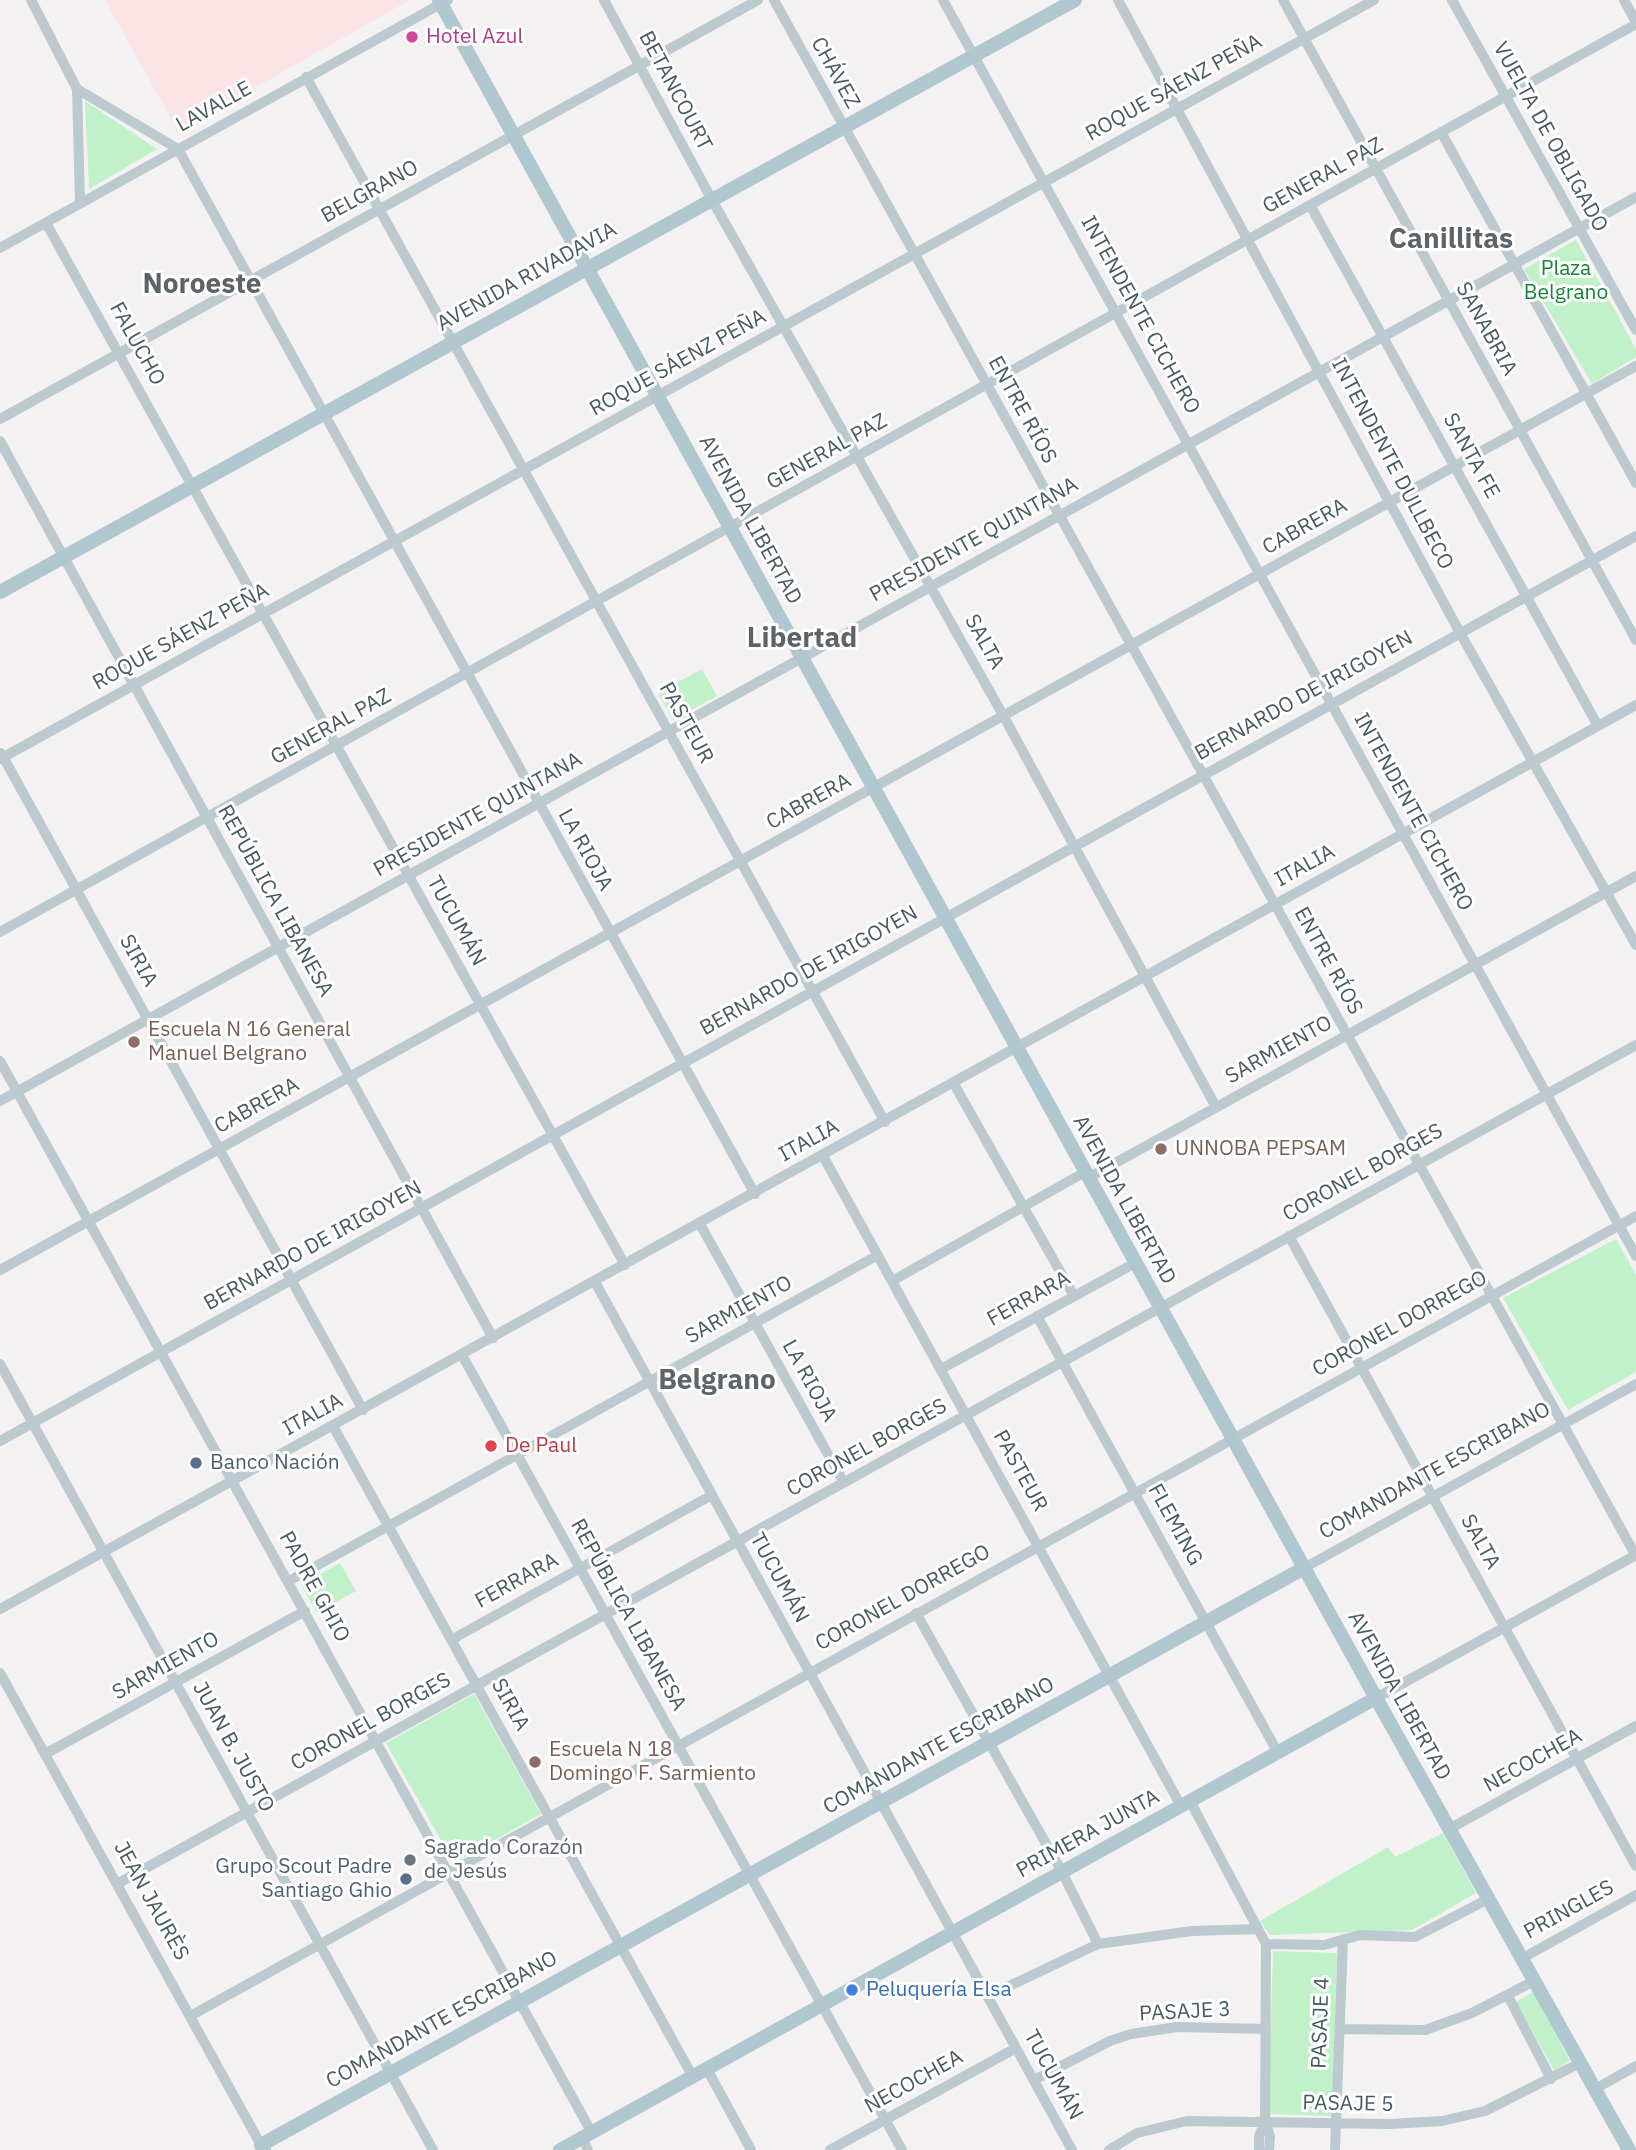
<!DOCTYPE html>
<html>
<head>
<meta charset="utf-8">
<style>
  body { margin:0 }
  canvas { display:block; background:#f4f1f2 }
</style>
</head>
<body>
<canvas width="1636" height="2150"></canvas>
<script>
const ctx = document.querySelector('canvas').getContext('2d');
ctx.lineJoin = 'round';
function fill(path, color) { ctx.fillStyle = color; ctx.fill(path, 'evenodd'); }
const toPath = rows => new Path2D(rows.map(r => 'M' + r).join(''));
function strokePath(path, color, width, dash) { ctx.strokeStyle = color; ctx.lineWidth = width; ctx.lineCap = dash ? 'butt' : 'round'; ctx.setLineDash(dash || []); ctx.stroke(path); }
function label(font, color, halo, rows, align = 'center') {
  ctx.font = font + ' "IBM Plex Sans",sans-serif'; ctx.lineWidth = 6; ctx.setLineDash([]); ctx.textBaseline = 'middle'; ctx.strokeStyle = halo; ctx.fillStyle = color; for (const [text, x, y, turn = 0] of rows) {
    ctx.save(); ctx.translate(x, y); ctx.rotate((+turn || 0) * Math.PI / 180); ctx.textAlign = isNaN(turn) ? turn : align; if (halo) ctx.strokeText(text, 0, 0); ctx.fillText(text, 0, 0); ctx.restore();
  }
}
const medical = toPath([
  [105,0,410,0,178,131]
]);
const green = toPath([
  [85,101,157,149,89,189],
  [1576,240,1636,349,1636,357,1592,384,1524,269],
  [702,669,717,696,673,720,658,693],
  [1616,1239,1636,1275,1636,1372,1568,1410,1503,1298],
  [340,1563,356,1591,317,1613,301,1585],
  [474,1694,541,1814,454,1863,386,1743],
  [1443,1833,1476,1893,1412,1930,1270,1935,1260,1921,1388,1847,1395,1857],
  [1273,1951,1337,1953,1332,2116,1268,2114],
  [1533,1992,1570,2061,1554,2070,1516,2002]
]);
const minor = toPath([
  [31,0,77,89,80,203],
  [604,0,712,200,1003,715,1216,1107],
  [774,0,1636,1556],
  [943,0,1636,1256],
  [1118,0,1459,631,1636,945],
  [1283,0,1636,640],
  [1452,0,1636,330],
  [1624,0,1636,22],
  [306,77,885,1122],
  [77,89,178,149,755,1194],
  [1441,132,1636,483],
  [1310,205,1598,726],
  [46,223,625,1265],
  [0,248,448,0],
  [0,419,758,0],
  [0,441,493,1338],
  [1,753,363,1410],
  [0,759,1374,0],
  [0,932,1636,24],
  [0,1061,592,2133],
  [954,1084,1074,1296],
  [0,1101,1636,197],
  [823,1156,1181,1806],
  [1088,1178,1636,876],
  [700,1224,844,1483],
  [1289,1236,1636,1866],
  [0,1270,1636,366],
  [892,1281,1085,1172],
  [595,1282,1072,2150],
  [1037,1316,1278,1753],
  [462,1355,902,2150],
  [0,1364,433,2150],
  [941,1369,1135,1263],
  [333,1426,693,2077],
  [0,1441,1636,536],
  [1304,1568,1636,1384],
  [289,1581,878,1255],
  [0,1609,1636,705],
  [916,1613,1062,1872,1098,1944],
  [451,1640,712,1495],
  [0,1673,261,2145],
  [1376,1698,1636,1555],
  [45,1754,305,1611],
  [1190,1801,1266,1944,1265,2122,1270,2136,1269,2150],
  [1449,1829,1636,1726],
  [117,1884,1636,1045],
  [1266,1944,1324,1945,1360,1935,1415,1937,1488,1899],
  [1521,1959,1636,1895],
  [988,1996,1098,1944,1192,1931,1258,1929],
  [1508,1996,1551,2079],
  [190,2016,1636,1216],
  [1341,2029,1425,2030,1472,2013,1534,1981],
  [707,2069,751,2150],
  [1034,2080,1110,2041,1131,2034,1177,2027,1266,2029],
  [1595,2089,1636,2066],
  [582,2138,588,2150],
  [830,2150,1016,2048],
  [1109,2150,1137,2133,1187,2121,1390,2124,1442,2121,1485,2111,1580,2063],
  [1259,2150,1259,2136,1265,2122],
  [1335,2150,1343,1939]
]);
const major = toPath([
  [439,0,1376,1698,1629,2150],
  [0,592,1075,0],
  [264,2150,261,2145,1304,1568],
  [560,2150,1376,1698]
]);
const markers = [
  [412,37,7,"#d1479c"],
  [134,1042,7,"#8d6e63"],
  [1161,1149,7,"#8d6e63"],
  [491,1446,7,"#e0444e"],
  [196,1463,7,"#5c6f8a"],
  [535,1762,7,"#8d6e63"],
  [410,1860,7,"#6b7280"],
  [406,1879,7,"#5c6f8a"],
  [852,1990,7,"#3f7fe0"]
];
const hotelNames = [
  ["Hotel Azul",426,37]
];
const streetNames = [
  ["CHÁVEZ",835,73,61],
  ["ROQUE SÁENZ PEÑA",1174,88,-29],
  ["BETANCOURT",675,91,62],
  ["LAVALLE",214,107,-29],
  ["VUELTA DE OBLIGADO",1550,137,61],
  ["GENERAL PAZ",1323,176,-29],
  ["BELGRANO",370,192,-29],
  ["AVENIDA RIVADAVIA",527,277,-29],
  ["INTENDENTE CICHERO",1140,315,61],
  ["SANABRIA",1486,329,61],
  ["FALUCHO",137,344,61],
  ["ROQUE SÁENZ PEÑA",678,363,-29],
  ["ENTRE RÍOS",1022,410,61],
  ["GENERAL PAZ",827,452,-29],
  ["SANTA FE",1471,456,61],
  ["INTENDENTE DULLBECO",1392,464,62],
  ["AVENIDA LIBERTAD",750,520,61],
  ["CABRERA",1305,527,-29],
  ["PRESIDENTE QUINTANA",974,540,-29],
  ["ROQUE SÁENZ PEÑA",181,637,-29],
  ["SALTA",984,642,61],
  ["BERNARDO DE IRIGOYEN",1304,696,-29],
  ["PASTEUR",686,723,61],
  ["GENERAL PAZ",331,727,-29],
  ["CABRERA",809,802,-29],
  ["INTENDENTE CICHERO",1413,812,61],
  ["PRESIDENTE QUINTANA",478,815,-29],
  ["LA RIOJA",585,850,61],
  ["ITALIA",1305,866,-29],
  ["REPÚBLICA LIBANESA",275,901,61],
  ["TUCUMÁN",456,921,61],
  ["SIRIA",138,961,61],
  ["ENTRE RÍOS",1328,961,61],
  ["BERNARDO DE IRIGOYEN",809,971,-29],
  ["SARMIENTO",1279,1050,-29],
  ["CABRERA",257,1106,-29],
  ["ITALIA",809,1141,-29],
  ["CORONEL BORGES",1363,1173,-29],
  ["AVENIDA LIBERTAD",1124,1200,61],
  ["BERNARDO DE IRIGOYEN",313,1246,-29],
  ["FERRARA",1029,1299,-29],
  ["SARMIENTO",739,1310,-29],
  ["CORONEL DORREGO",1400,1324,-29],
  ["LA RIOJA",809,1381,61],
  ["ITALIA",313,1415,-29],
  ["CORONEL BORGES",867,1448,-29],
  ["PASTEUR",1020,1471,61],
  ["COMANDANTE ESCRIBANO",1435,1471,-29],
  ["FLEMING",1175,1525,61],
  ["SALTA",1480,1542,61],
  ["TUCUMÁN",779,1578,61],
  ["FERRARA",517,1581,-29],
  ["PADRE GHIO",314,1587,61],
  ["CORONEL DORREGO",903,1598,-29],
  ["REPÚBLICA LIBANESA",628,1615,61],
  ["SARMIENTO",166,1666,-29],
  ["AVENIDA LIBERTAD",1399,1696,61],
  ["SIRIA",510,1705,61],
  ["CORONEL BORGES",371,1722,-29],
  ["COMANDANTE ESCRIBANO",939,1746,-29],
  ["JUAN B. JUSTO",233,1747,61],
  ["NECOCHEA",1533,1761,-29],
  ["PRIMERA JUNTA",1088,1834,-29],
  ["JEAN JAURÈS",151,1901,61],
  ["PRINGLES",1569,1910,-29],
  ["PASAJE 3",1185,2012,-3],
  ["COMANDANTE ESCRIBANO",442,2020,-29],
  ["PASAJE 4",1321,2023,-88],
  ["TUCUMÁN",1053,2075,61],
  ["NECOCHEA",914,2082,-29],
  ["PASAJE 5",1348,2104,1]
];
const parkNames = [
  ["Plaza",1566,269],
  ["Belgrano",1566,293]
];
const educationNames = [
  ["Escuela N 16 General",148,1030],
  ["Manuel Belgrano",148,1054],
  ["UNNOBA PEPSAM",1175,1149],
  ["Escuela N 18",549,1750],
  ["Domingo F. Sarmiento",549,1774]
];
const healthNames = [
  ["De Paul",505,1446]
];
const serviceNames = [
  ["Banco Nación",210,1463],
  ["Grupo Scout Padre",392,1867,"right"],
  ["Santiago Ghio",392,1891,"right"]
];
const worshipNames = [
  ["Sagrado Corazón",424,1848],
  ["de Jesús",424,1872]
];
const shopNames = [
  ["Peluquería Elsa",866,1990]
];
const districtNames = [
  ["Canillitas",1451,240],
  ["Noroeste",202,285],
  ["Libertad",802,639],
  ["Belgrano",717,1381]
];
fill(medical, '#fce3e6');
fill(green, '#c0f1c9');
strokePath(minor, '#bcc9ce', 10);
strokePath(major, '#b1c7d0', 14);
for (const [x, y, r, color] of markers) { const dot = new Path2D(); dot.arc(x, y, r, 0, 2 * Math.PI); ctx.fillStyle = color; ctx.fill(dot); strokePath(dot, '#fff', 2.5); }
label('21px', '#b23c85', '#fff', hotelNames, 'left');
label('21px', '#485960', '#fff', streetNames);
label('21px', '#158536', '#fff', parkNames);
label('21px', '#785e54', '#fff', educationNames, 'left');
label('21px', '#be3a42', '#fff', healthNames, 'left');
label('21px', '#4e5e75', '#fff', serviceNames, 'left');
label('21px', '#5b616d', '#fff', worshipNames, 'left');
label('21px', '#366cbe', '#fff', shopNames, 'left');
label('bold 28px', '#5d6367', '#fff', districtNames);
</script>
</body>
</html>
